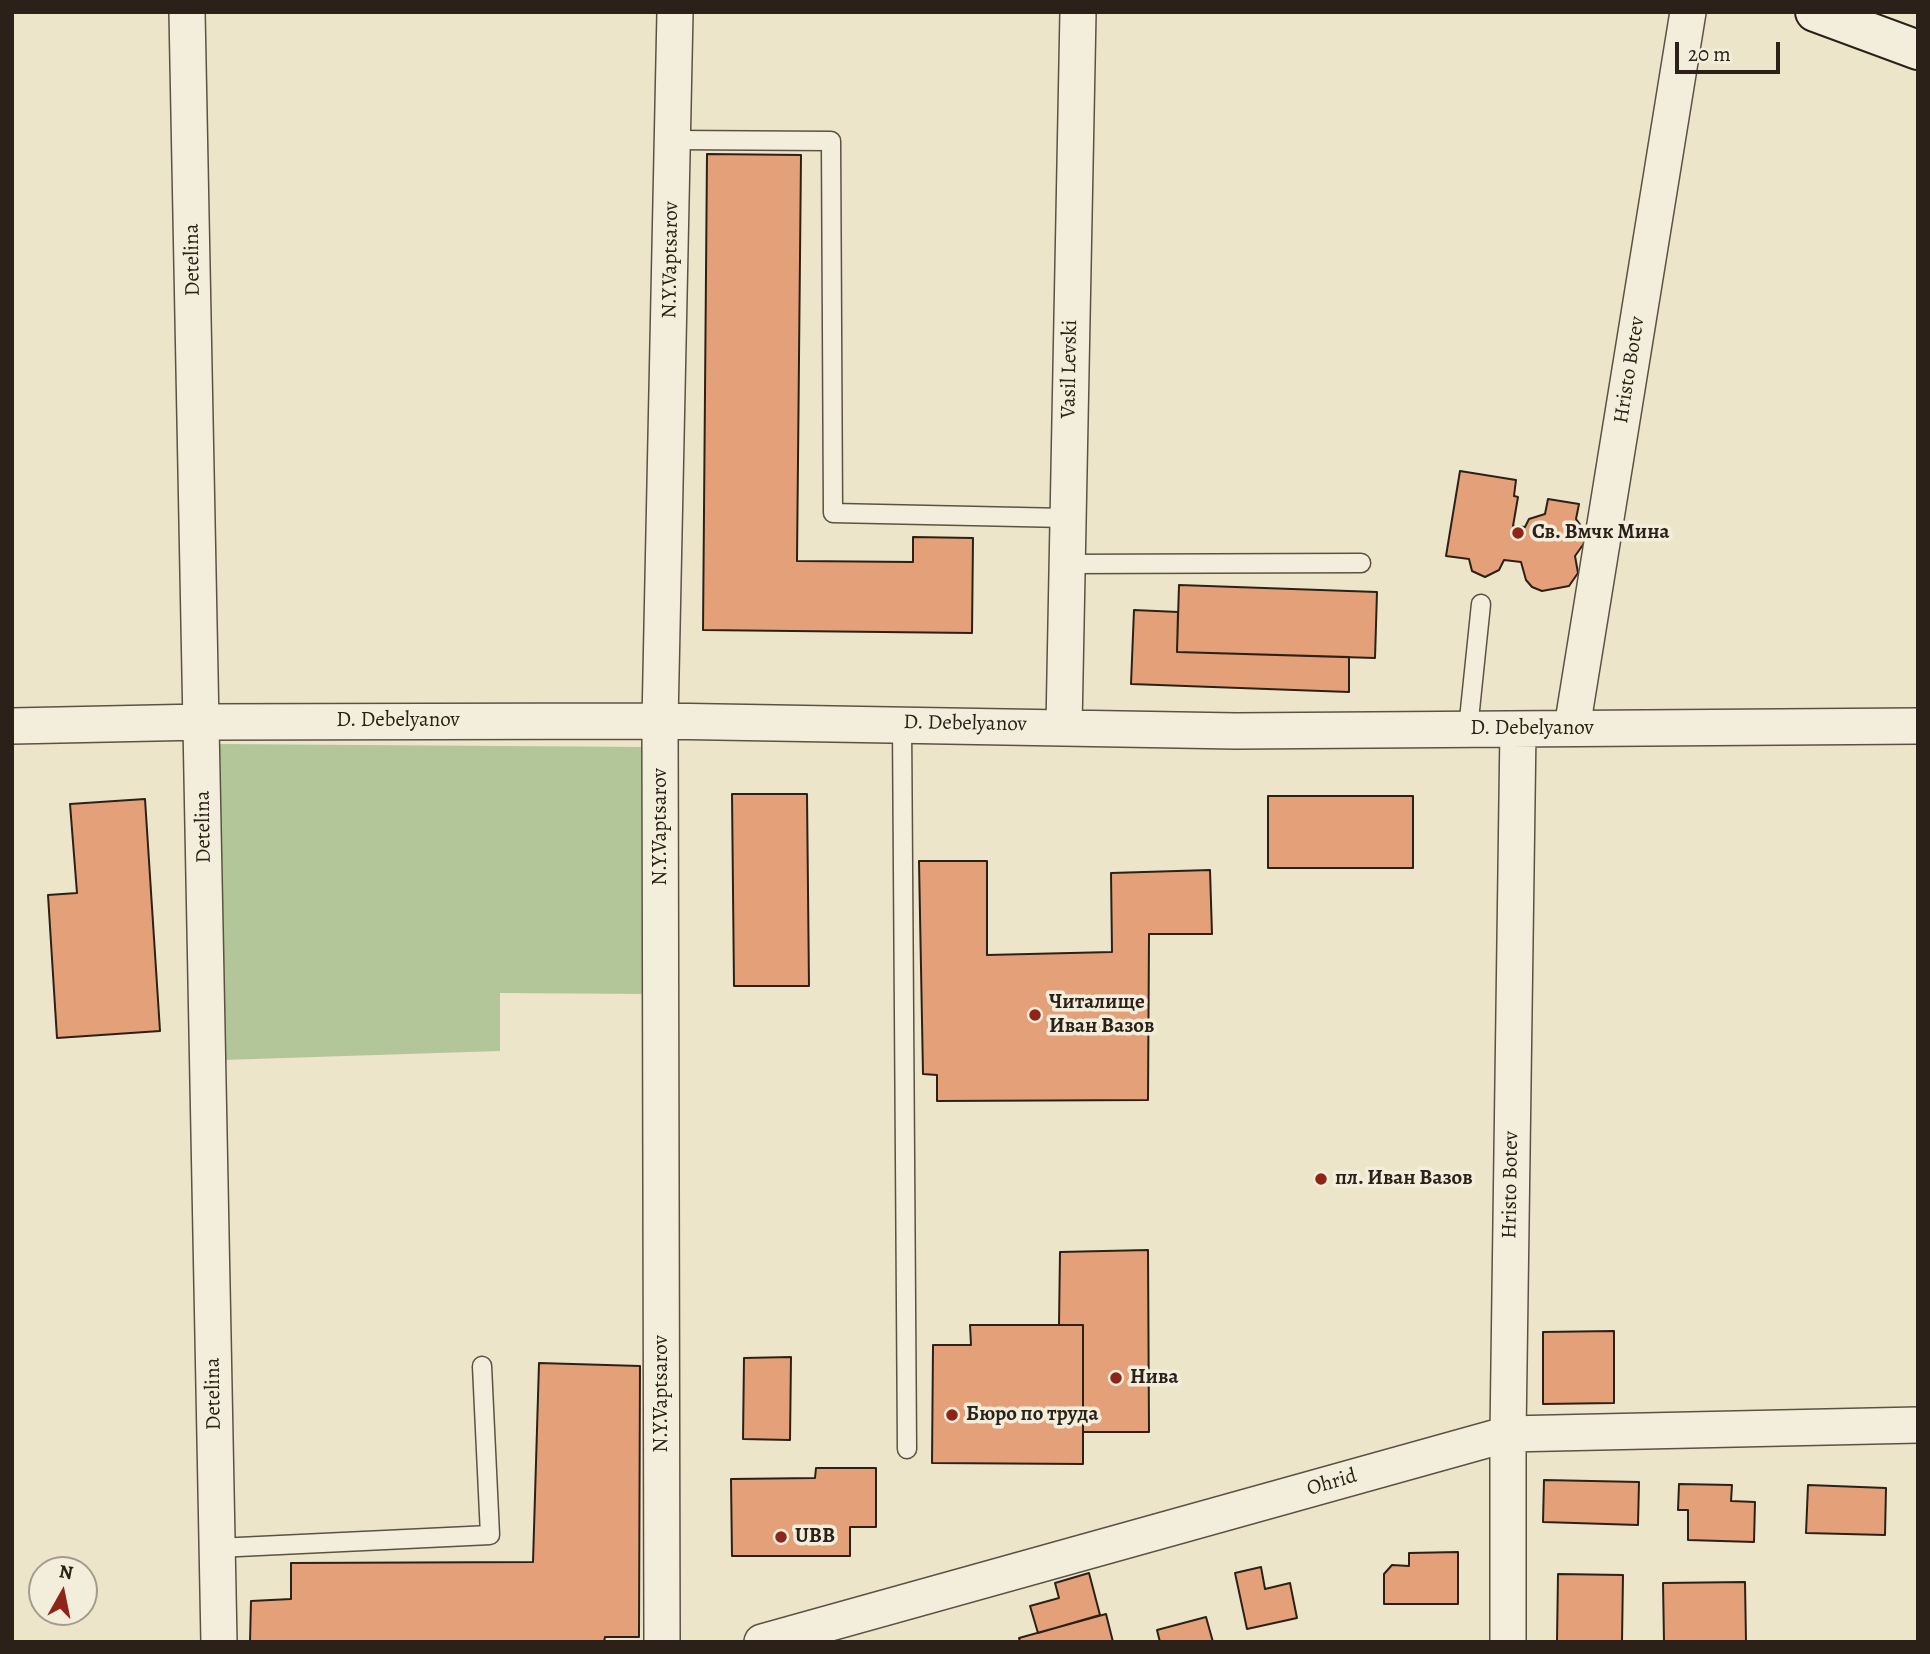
<!DOCTYPE html>
<html>
<head>
<meta charset="utf-8">
<style>
  body { margin:0 }
  #map { position:relative; width:1930px; height:1654px; overflow:hidden; background:#ede5c9; font-family:Alegreya,serif }
  canvas { display:block }
  .frame { position:absolute; inset:0; border:14px solid #2b2118; pointer-events:none }
  .north { position:absolute; left:28px; top:1556px; width:70px; height:70px; box-sizing:border-box; background:#f3eedc; border:2px solid #a39c8e; border-radius:50%; rotate:9deg; font-size:19px; font-weight:700; line-height:28px; text-align:center; color:#2b2118 }
  .north::after { content:''; display:block; margin:auto; width:24px; height:32px; background:#8f2418; clip-path:polygon(50% 0,100% 100%,50% 72%,0 100%) }
  .scale { position:absolute; left:1675px; top:42px; width:105px; height:32px; box-sizing:border-box; border:4px solid #2b2118; border-top:0; padding-left:9px; font-size:21px; line-height:24px; white-space:nowrap; color:#2b2118; -webkit-text-stroke:5px #f3eedc; paint-order:stroke }
</style>
</head>
<body>
<div id="map">
<canvas width="1930" height="1654"></canvas>
<div class="frame"></div>
<div class="north">N</div>
<div class="scale">20 m</div>
</div>
<script>
const context = document.querySelector('canvas').getContext('2d');
context.lineJoin = 'round';
function fillPath(path, color) { context.fillStyle = color; context.fill(path, 'evenodd'); }
function stroke(path, color, width, dash) { context.strokeStyle = color; context.lineWidth = width; context.lineCap = dash ? 'butt' : 'round'; context.setLineDash(dash || []); context.stroke(path); }
function label(font, color, halo, rows, align = 'center') {
  context.font = font + ' Alegreya,serif'; context.lineWidth = 7; context.setLineDash([]); context.textBaseline = 'middle'; context.strokeStyle = halo; context.fillStyle = color; for (const [text, x, y, turn = 0] of rows) {
    context.save(); context.translate(x, y); context.rotate((+turn || 0) * Math.PI / 180); context.textAlign = isNaN(turn) ? turn : align; if (halo) context.strokeText(text, 0, 0); context.fillText(text, 0, 0); context.restore();
  }
}
fillPath(new Path2D(`
  M219 744 647 747 646 994 500 993V1051L223 1060Z`), '#b3c69a');
const building = new Path2D(`
  M707 154 801 155 797 561 913 562V537L973 538 972 633 703 630Z
  M1460 471 1516 480 1514 496 1518 497 1513 526 1525 527 1529 519 1545 514 1548 499 1579 504 1576 519 1584 530 1585 542 1575 556 1578 573 1569 586 1542 591 1532 587 1526 580 1521 562 1504 560 1499 570 1485 577 1472 571 1469 559 1446 556Z
  M1179 585 1377 592 1375 658 1177 652Z
  M1134 610 1178 612 1177 652 1349 657V692L1131 684Z
  M732 794H807L809 986H734Z
  M1268 796H1413V868H1268Z
  M145 799 160 1031 57 1038 48 895 77 893 70 804Z
  M919 861H987V955L1112 952 1111 873 1210 870 1212 934H1149L1148 1100 937 1101V1075L923 1074Z
  M1148 1250 1149 1432H1083V1325H1059L1060 1252Z
  M970 1325H1083V1464L932 1463 933 1345H971Z
  M1614 1331V1403L1543 1404V1332Z
  M791 1357 790 1440 743 1439 744 1358Z
  M539 1363 640 1366 639 1637H605L604 1642H250L251 1601 291 1599V1563L533 1562Z
  M816 1468H876V1527H850V1556H732L731 1479 815 1478Z
  M1544 1480 1639 1482 1638 1525 1543 1522Z
  M1679 1484 1732 1485 1731 1501 1755 1502 1754 1542 1688 1540V1510H1678Z
  M1808 1485 1886 1488 1885 1535 1806 1533Z
  M1458 1552V1604H1384V1574L1392 1565 1409 1566V1553Z
  M1261 1567 1265 1589 1290 1583 1297 1618 1247 1629 1235 1573Z
  M1089 1573 1100 1615 1038 1633 1030 1606 1059 1598 1055 1583Z
  M1558 1574 1623 1575 1622 1642H1557Z
  M1745 1582 1746 1642H1664L1663 1583Z
  M1106 1614 1113 1642H1020L1019 1638Z
  M1206 1617 1213 1642H1160L1157 1630Z`);
fillPath(building, '#e4a179');
stroke(building, '#2b2118', 2);
const lane = new Path2D(`
  M674 140 831 141 833 513 1066 518
  M1065 564 1361 563
  M902 723 907 1449
  M1468 729 1481 604
  M217 1548 490 1535 482 1366`);
const street = new Path2D(`
  M187 12 219 1642
  M12 726 202 722 660 721 1236 731 1918 726
  M1064 726 1078 12
  M1572 728 1688 12
  M662 1642 660 721 675 12
  M762 1642 1508 1434 1918 1425
  M1508 1642V1434L1518 729`);
const secondary = new Path2D(`
  M1815 12 1918 50`);
stroke(lane, '#5c5244', 21);
stroke(street, '#5c5244', 38);
stroke(secondary, '#2b2118', 42);
stroke(lane, '#f3eedc', 18);
stroke(street, '#f3eedc', 35);
stroke(secondary, '#f3eedc', 38);
for (const [x, y, r, color] of [
  [1518,533,7,"#8f2418"],
  [1035,1015,7,"#8f2418"],
  [1321,1179,7,"#8f2418"],
  [1116,1378,7,"#8f2418"],
  [952,1415,7,"#8f2418"],
  [781,1537,7,"#8f2418"]
]) { const dot = new Path2D(); dot.arc(x, y, r, 0, 2 * Math.PI); context.fillStyle = color; context.fill(dot); stroke(dot, '#f3eedc', 2.5); }
label('21px', '#2b2118', '#f3eedc', [
  ["Detelina",193,260,-91],
  ["N.Y.Vaptsarov",671,260,-89],
  ["Vasil Levski",1070,369,-89],
  ["Hristo Botev",1630,370,-81],
  ["D. Debelyanov",398,721],
  ["D. Debelyanov",965,724,1],
  ["D. Debelyanov",1532,729],
  ["Detelina",204,827,-91],
  ["N.Y.Vaptsarov",661,827,-90],
  ["Hristo Botev",1511,1185,-89],
  ["Detelina",214,1394,-91],
  ["N.Y.Vaptsarov",662,1394,-90],
  ["Ohrid",1332,1483,-16]
]);
label('bold 21px', '#2b2118', '#f3eedc', [
  ["Св. Вмчк Мина",1532,533],
  ["Читалище",1049,1003],
  ["Иван Вазов",1049,1027],
  ["пл. Иван Вазов",1335,1179],
  ["Нива",1130,1378],
  ["Бюро по труда",966,1415],
  ["UBB",795,1537]
], 'left');
</script>
</body>
</html>
